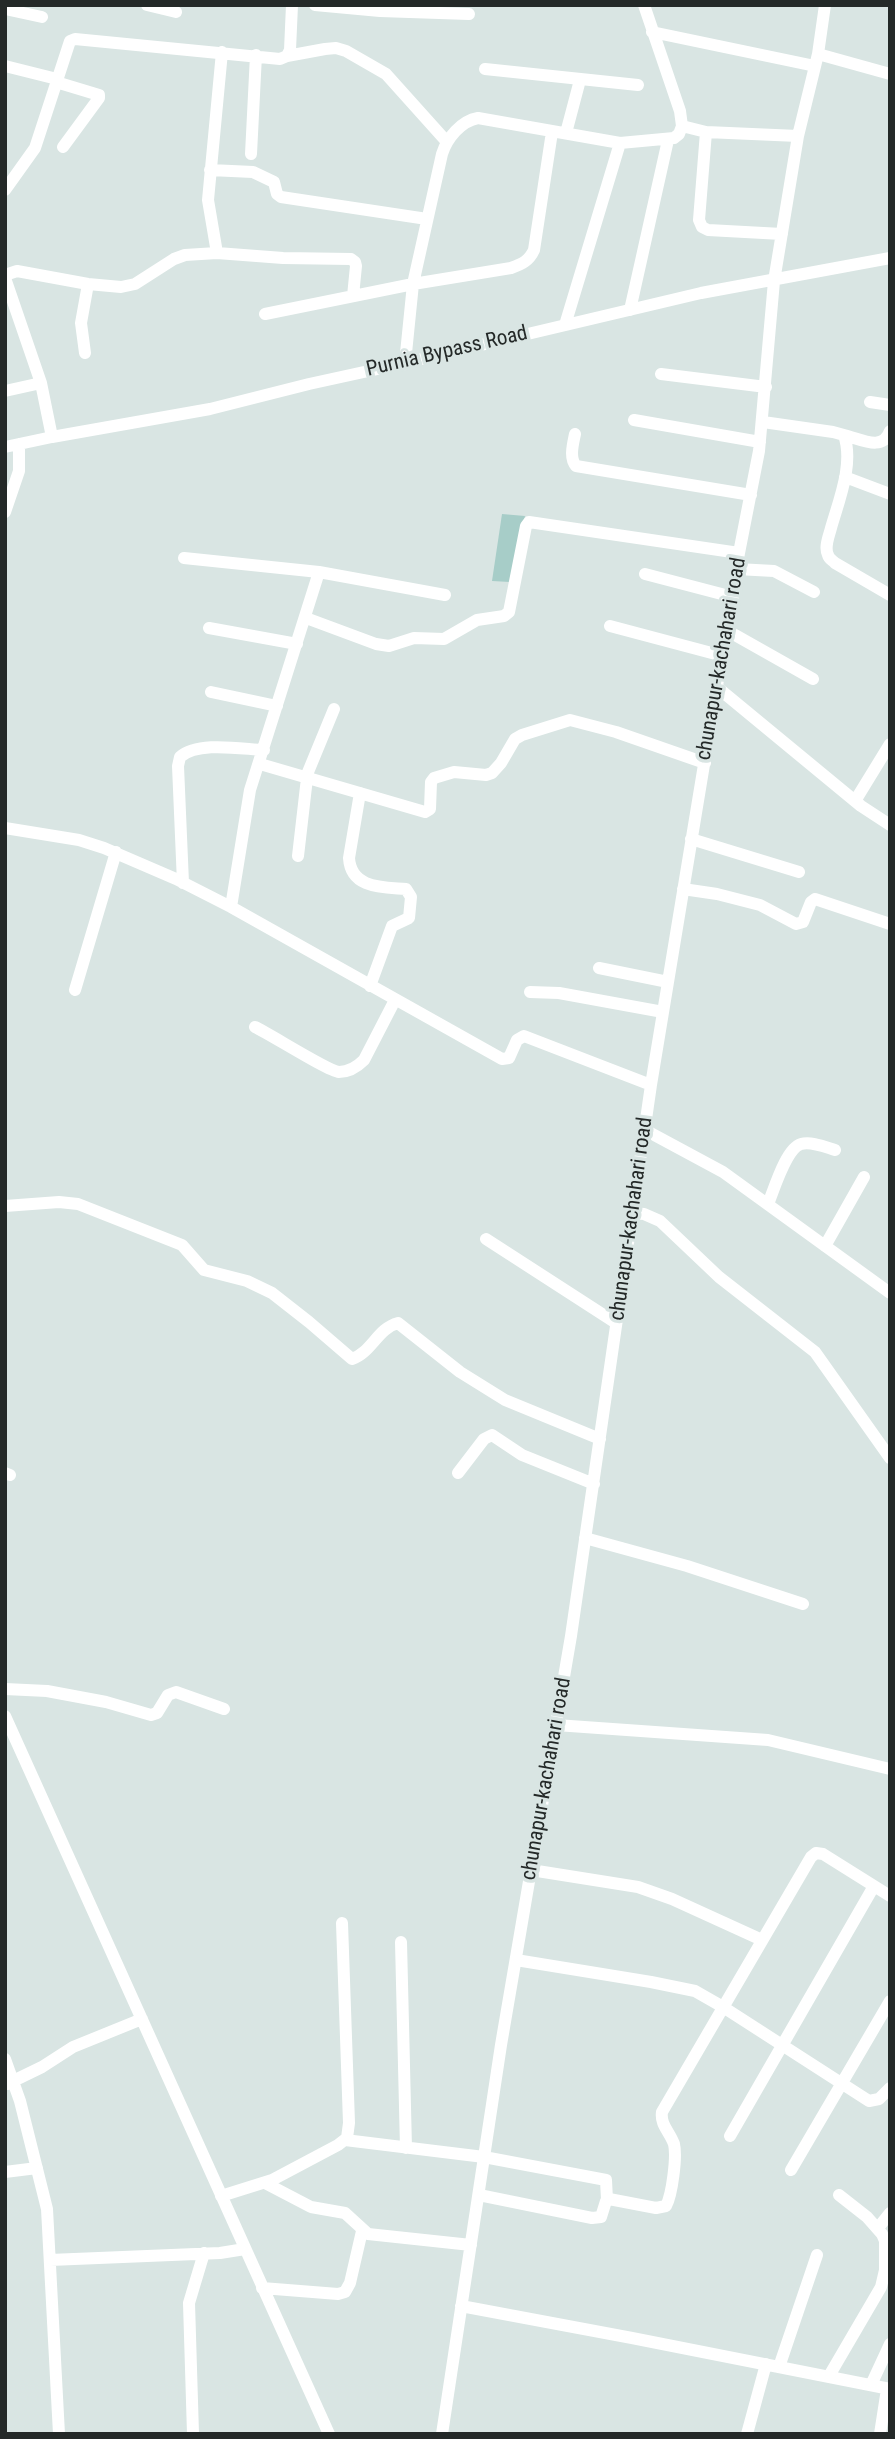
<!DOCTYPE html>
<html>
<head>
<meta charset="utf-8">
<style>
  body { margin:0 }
  #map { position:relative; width:895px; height:2439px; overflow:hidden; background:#d9e5e3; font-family:"Roboto Condensed",sans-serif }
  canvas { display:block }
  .frame { position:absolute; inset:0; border:7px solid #242928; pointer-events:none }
</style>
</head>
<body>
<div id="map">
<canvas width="895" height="2439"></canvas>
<div class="frame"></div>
</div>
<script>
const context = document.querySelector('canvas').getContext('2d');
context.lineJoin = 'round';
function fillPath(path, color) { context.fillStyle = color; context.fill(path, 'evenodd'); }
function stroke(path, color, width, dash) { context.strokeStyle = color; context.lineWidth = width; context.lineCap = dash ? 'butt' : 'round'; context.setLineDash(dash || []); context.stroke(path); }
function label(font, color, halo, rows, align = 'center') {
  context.font = font + ' "Roboto Condensed",sans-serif'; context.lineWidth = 7; context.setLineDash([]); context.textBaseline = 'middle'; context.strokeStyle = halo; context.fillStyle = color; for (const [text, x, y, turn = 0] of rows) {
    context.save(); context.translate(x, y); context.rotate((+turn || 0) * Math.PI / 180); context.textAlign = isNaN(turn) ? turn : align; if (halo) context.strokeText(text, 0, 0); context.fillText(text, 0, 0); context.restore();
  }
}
fillPath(new Path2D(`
  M502 514 525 516 510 582 492 581Z`), '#a7cdc8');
stroke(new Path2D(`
  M147 5 176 12
  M315 5 380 11 469 14
  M5 9 42 17
  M652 32 815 66
  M818 54 890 74
  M287 56 325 49 336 48 346 51 386 74 447 142
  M5 66 57 79
  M485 69 638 85
  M56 82 99 95V98L63 147
  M682 126 706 132 798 136
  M706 132 699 220 702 227 708 230 782 234
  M566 133 580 80
  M251 154 256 55
  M210 170 253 172 274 182 277 194 281 197 427 219
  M5 190 35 148 70 41 75 39 280 59 287 56 290 50 292 5
  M217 253 208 200 222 52
  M5 275 17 271 88 284 121 287 135 284 174 259 185 255 217 253 283 258 351 259 355 262 356 266 353 296
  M5 278 41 383 52 437
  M630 310 668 140
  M265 314 413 284 511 268C522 264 529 261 534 250L552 132
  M565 325 620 143
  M85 353 81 323 88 284
  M405 363 413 284 442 154C447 138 461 121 478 118L620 143 674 138 679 134 682 126 680 111 644 5
  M661 374 766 387
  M5 391 41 383
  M870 402 890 405
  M634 420 760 442
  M763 422 833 432 844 435C854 464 839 500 831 528 829 536 824 547 828 555 829 559 832 560 835 563L890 595
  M575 434C573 444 569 458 576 466L751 495
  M844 435C861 439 883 452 890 431
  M5 447 52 437 210 409 309 384 405 363 701 293 890 258
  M845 477 890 494
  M5 512 19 471V444
  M184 558 319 572 445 595
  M737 569 774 571 814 592
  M645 574 733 597
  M306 618 376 644 389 646 414 638 444 639 477 620 504 616 509 612 526 526 529 522 739 553
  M610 626 723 656
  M209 628 297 644
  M728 631 813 679
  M718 688 861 806 890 825
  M211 692 277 706
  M260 764 425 812 430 809 431 782 434 778 454 772 486 775 492 773 501 763 515 739 522 735 570 720 616 732 705 763
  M306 777 334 709
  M360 793 349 858C351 889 383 887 406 889L411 897 409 918 392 926 370 986
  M855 801 890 744
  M5 828 79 840 104 848 176 879 231 907 502 1059 509 1058 517 1040 524 1036 651 1085
  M691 839 799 872
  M298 856 307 778
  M183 883 178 766 180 757C198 741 241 749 264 750
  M683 889 717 894 760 905 796 924 803 922 811 902 815 899 890 924
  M231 907 250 790 319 572
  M599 968 668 982
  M75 990 116 852
  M530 992 559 993 663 1012
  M255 1027C270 1034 328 1071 339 1072 349 1072 357 1067 364 1060L395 1000
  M645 1130 723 1172 890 1293
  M768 1204C774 1190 786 1148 801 1144 811 1141 825 1147 835 1150
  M5 1206 59 1202 78 1204 182 1245 204 1270 247 1281 272 1293 309 1322 352 1359C371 1353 378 1328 398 1323L460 1372 505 1400 600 1439
  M633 1213 644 1214 660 1221 719 1277 815 1352 890 1458
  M486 1239 616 1323
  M825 1246 864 1177
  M5 1473 10 1475
  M458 1473 484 1439 492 1435 522 1455 594 1484
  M585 1538 687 1566 803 1604
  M5 1689 47 1691 106 1702 151 1715 157 1713 168 1695 176 1692 224 1709
  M5 1716 329 2434
  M556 1725 768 1740 890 1769
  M531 1870 638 1887 672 1899 762 1940
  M401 1942 406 2148
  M516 1960 651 1982 695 1991 723 2007 869 2101 879 2099 890 2088
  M5 2059 20 2101 47 2209 59 2434
  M7 2084 42 2067 73 2047 142 2019
  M730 2136 874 1886
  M345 2140 484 2157 606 2180 607 2200
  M791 2170 890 2001
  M5 2172 37 2168
  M265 2183 311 2207 345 2213 368 2234 471 2245
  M479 2195 592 2218 601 2217 606 2201 609 2199 656 2208 666 2206C672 2195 677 2157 674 2144 670 2132 660 2125 662 2112L811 1857 816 1853 823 1854 890 1896
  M221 2196 272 2180 338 2145 347 2138 349 2123 342 1923
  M878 2228 890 2213
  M50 2260 220 2253 245 2249
  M262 2288 338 2294 345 2292 350 2283 362 2231
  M461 2306 632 2338 890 2389
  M779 2367 817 2255
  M829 2376 881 2287 885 2270V2241L882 2234 867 2217 839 2195
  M871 2385 890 2344
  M193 2434 189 2303 204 2253
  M442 2434 501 2045 571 1636 651 1085 739 553 759 451 774 281 798 136 818 54 825 5
  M747 2434 766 2364
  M880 2434 887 2389`), '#fff', 12);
label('21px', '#242928', '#d9e5e3', [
  ["Purnia Bypass Road",447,352,-13],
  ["chunapur-kachahari road",722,659,-80],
  ["chunapur-kachahari road",632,1219,-82],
  ["chunapur-kachahari road",547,1779,-80]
]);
</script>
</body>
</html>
